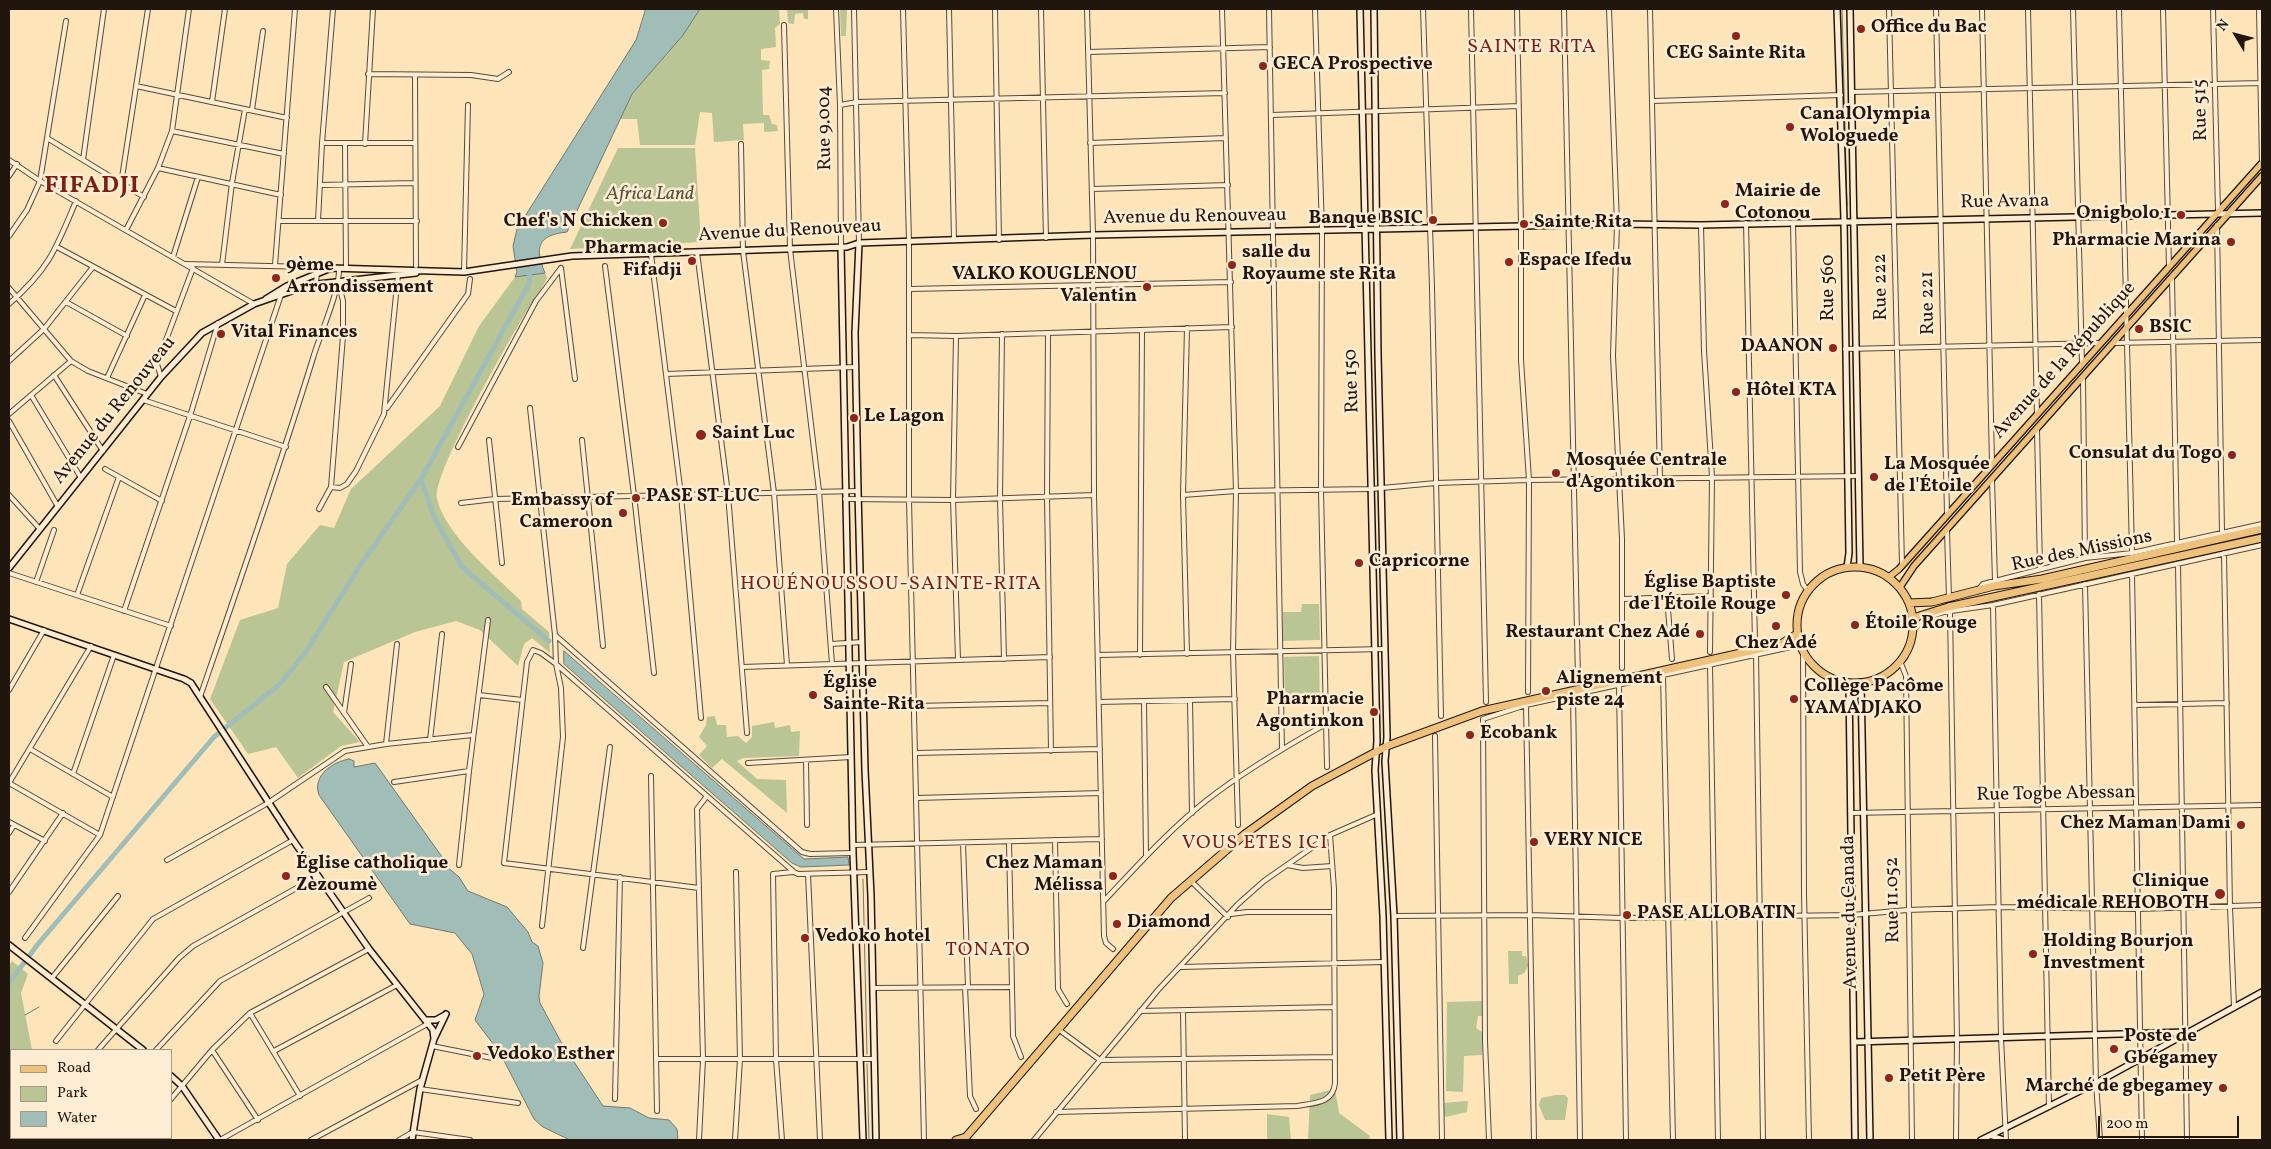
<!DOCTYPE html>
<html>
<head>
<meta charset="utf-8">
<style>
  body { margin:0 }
  #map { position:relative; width:2271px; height:1149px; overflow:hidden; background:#fde4b9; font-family:Vollkorn,serif }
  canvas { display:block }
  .frame { position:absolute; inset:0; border:10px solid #21160e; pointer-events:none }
  .legend { position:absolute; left:10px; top:1049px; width:162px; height:90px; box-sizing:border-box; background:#feedd2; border:1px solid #a69784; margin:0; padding:6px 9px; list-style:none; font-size:15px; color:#21160e }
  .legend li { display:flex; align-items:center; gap:10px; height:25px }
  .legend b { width:25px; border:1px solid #a69784 }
  .north { position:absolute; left:2211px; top:10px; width:50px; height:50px; -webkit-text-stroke:4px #feedd2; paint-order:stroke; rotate:307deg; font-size:14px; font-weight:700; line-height:20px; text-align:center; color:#21160e }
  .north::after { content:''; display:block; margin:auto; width:18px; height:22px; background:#21160e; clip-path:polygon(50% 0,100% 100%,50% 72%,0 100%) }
  .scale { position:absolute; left:2098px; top:1116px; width:141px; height:22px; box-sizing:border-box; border:2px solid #21160e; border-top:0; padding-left:6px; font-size:15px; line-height:18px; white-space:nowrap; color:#21160e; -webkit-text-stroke:4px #feedd2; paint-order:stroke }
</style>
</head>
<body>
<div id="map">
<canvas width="2271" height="1149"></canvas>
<div class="frame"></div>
<ul class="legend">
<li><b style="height:6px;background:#eec27c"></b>Road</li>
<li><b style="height:14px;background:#b9c594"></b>Park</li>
<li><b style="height:14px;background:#a1bdb7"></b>Water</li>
</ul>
<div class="north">N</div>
<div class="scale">200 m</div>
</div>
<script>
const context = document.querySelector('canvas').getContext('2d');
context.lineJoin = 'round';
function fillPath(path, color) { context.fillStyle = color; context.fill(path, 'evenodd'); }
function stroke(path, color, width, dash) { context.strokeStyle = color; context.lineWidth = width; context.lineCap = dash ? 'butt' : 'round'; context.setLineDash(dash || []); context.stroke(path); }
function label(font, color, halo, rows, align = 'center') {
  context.font = font + ' Vollkorn,serif'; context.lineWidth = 5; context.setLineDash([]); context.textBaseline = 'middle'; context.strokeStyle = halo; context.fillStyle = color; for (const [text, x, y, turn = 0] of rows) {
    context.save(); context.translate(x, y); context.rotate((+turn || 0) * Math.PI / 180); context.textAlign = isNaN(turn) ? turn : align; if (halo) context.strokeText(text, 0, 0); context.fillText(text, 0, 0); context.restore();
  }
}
fillPath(new Path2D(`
  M700 9H779L780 24 775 28 776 47 761 49V60L770 61 769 69 762 70 763 115H769L772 124 777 125 778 131 764 132V123L743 124 744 140 714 142 712 113 700 112 695 145H640L637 119H620L632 94 683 35Z
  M787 9H808V19H804L803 13 795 14 794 24 788 23Z
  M840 9H847L846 36H841Z
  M618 148H695L701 242 570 249Z
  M545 273 547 278C541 291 532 302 525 314 509 340 431 476 437 499 446 536 494 574 521 601L522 609 549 632 550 653 532 638 524 644 518 666 480 630 456 621 415 632 344 662 333 712 360 742 341 746 298 778 276 747 248 754 210 699 240 620 278 608 287 564 320 525 334 528 351 489 440 406 479 326 515 277Z
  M1302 604H1319L1320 640 1283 641V612H1301Z
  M1319 656 1320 705 1285 706 1284 657Z
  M715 716 717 725H726L727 737 738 736 746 743 752 737V726L774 722 775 728 790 725 791 732 800 731 799 756 743 758 737 761 757 779 786 780 787 813 722 759 712 768 699 755 707 746 699 737 706 725 707 717Z
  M1508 951H1522V956H1526L1528 966 1524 973 1518 976V984H1509Z
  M12 961 28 974 21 993 32 1050H11V1098L9 1086V966Z
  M1483 1001 1482 1016H1478L1476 1028 1482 1032V1055L1464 1056 1463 1092 1446 1091 1447 1002Z
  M1335 1089 1339 1113 1370 1136 1369 1140H1308L1310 1095Z
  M1556 1095H1565L1568 1098 1565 1120H1545L1539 1105 1541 1098Z
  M1468 1101 1467 1112 1445 1117 1441 1106 1443 1103Z
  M1267 1114 1289 1117 1291 1140H1267Z`), '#b9c594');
const water = new Path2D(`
  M646 9H700L683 35 632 94 567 232C538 235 534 247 545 273L515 277 517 272 513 246 517 229 636 40Z
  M564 651 804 859 848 857 849 865 801 867 792 863 564 664Z
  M349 759 354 761V767L375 763 445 861V865L459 877 468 891 507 907 528 932 532 942 538 946 543 963 539 996 540 1003 561 1042 601 1103 603 1106 630 1108 649 1118 669 1120 677 1129 678 1140H570L543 1127 534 1119 500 1053 475 1020 484 994 472 954 455 933 410 924 319 795C312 776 332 762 349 759Z`);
fillPath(water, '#a1bdb7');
stroke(water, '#6e7a73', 1);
stroke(new Path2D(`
  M1842 9 1847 205
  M863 879 867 1054
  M25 1015 39 1007
  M867 1064 869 1140
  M9 1137 11 1136
  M54 1140 59 1138`), '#6e7a73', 1);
stroke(new Path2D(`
  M421 479 434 517 462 567 549 641
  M9 983 38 944 214 737 279 685 305 653 359 567 421 479 529 284 530 269`), '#a1bdb7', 5);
const street = new Path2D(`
  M836 9 840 105 841 247
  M854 9 859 243
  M903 9 909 242V500L924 1140
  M949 9 954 240
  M995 9 999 240
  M1041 9 1046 238
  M1087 9 1093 235 1094 495 1104 936 1106 943 1113 949
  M1222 9 1236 491 1233 653 1238 825
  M1269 9 1282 749
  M1315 9 1322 230 1321 491 1327 767
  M1423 9 1432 288 1441 716
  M1471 9 1486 702
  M1517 9 1521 226V360L1529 480 1528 692
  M1564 9 1578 680
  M1609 9 1617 224 1613 356 1622 539V668
  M1650 9 1660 479
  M1889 9 1902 565
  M1936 9 1947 514
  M1982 9 1992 464
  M2028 9 2037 415
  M2073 9 2082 365
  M2119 9 2132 553
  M2163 9 2169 267
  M2213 9 2218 211
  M2259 9 2262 163
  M784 25 790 249 819 491 832 664
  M1088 52 1270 47
  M368 74 471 75 498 79 509 72
  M415 76 416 266
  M136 86 287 118
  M1852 92 2262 83
  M1653 101 1841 95
  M212 102 225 9
  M840 105 857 102 1225 93
  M252 110 263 31
  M1272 115 1519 106
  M172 131 284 154
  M47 138 144 197
  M322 143H415
  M1090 143 1226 138
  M345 144 346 268
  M365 144 373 9
  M741 144 743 251 774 493 787 665
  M9 160 40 181 254 304
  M83 160 104 9
  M158 168 281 195
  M9 176 17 164
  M121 184 148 9
  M320 185 414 183
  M1092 189 1228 185
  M279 221H417
  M318 221 322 143 333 9
  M1746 223 1755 642
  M1793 223 1800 572 1803 584 1808 591
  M1701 225 1704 351 1712 477 1710 652
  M2217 225 2222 532
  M126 230 158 168 172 131 189 9
  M9 236 27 210 40 181 66 21
  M57 247 176 311
  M697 252 728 494 747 733
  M651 254 681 495 701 718
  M173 257 198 177
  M186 264 310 267 317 272 316 283
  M222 265 232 183 245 109
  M275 265 295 9
  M605 266 634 495 654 673
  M561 268 575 379
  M464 272 468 105
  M2172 278 2177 542
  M9 288 71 361 88 371 147 394
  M909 289 1231 282
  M66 302 127 336
  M9 304C49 269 56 249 76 201
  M1048 333 1047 497 1051 751
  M1002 334 1000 499 1004 659
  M910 335 956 336 1232 327
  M956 336 953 500 958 660
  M2114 343 2262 340
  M1845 349 2100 343
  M9 361 44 329 93 267
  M666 374 856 367
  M54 375 103 451
  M161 377 157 364 193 268
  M107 378 145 295
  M2083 378 2085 558
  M31 395 81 478
  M143 400 286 447
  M387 408 468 294 470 279
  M530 408 555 635 556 664 561 688 563 737 542 926
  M9 414 71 361
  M9 421 57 505
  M2037 429 2040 569
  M489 440 502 563
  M582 440 603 646
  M458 447 536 301 561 268
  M105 469 162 501
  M1992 479 1995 581
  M331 487 340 488 347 484 356 471 384 414 398 275
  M9 495 39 528
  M1183 495 1236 491 1371 489 1436 483 1529 480 1857 476
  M845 499 953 500 1094 495
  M461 503 495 499 858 491
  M319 509 331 487 343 336V301L341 293 336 290
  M1947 531 1949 598
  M2224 553 2230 907 2234 1007
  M2178 564 2187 1140
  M9 573 171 626
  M2132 574 2142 1140
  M36 582 54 530
  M2085 584 2096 1083 2100 1140
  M1978 590 1983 584 2085 558 2132 553 2262 524
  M2039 594 2049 1107
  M77 595 119 477
  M1667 597 1672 659
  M1623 599 1711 596
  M1993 605 2001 1038 2006 1140
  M124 611 190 416 218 323
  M1950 611 1957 1039 1956 1140
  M1912 631 1926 618 1944 612 1993 605 2262 545
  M555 635 802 852 810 854 853 853
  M831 644 862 642
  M1803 652 1804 893 1809 1140
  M1756 653 1763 1140
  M1187 654 1183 495 1187 328
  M1098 655 1385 649
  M1140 655 1142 330
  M1900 661 1906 676 1912 1140
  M1710 664 1718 1140
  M742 667 1050 657
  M1663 675 1673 1140
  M1619 684 1626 1140
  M326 687 368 747
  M9 690 44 630
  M479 695 522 700
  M1573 695 1580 1140
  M200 697C239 584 278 472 313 358 320 334 340 291 339 268
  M1190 701 1192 813
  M1099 702 1235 699
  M1144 702 1146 855
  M1526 705 1534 1140
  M2135 705 2227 703
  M914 706 1050 703
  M344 713 351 664
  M1435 736 1442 1140
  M430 740 442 634
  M386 744 397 644
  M30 749 113 797
  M915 753 1100 749
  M806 760 807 825
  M748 763 851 757
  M73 774 114 655
  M651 776 657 1111
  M394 782 469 771
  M9 783 91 646
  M9 783 100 835
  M916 798 1101 793
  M1851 813 2262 805
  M9 822 45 841
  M9 833 14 825
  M1055 840 1058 989 1067 1004
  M1009 842 1013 1036 1021 1057
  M963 843 968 987
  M854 845 1102 839
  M167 860 268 803 345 751 386 744 473 735
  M459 865 469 771 488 620
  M1287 865 1303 868 1332 866
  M808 874 820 1140
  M1194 884 1228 917
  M699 888 504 863 527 662 533 650 541 653 556 664 794 872 798 874 869 872
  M9 892 63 813
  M1104 901C1137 866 1169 830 1207 800 1244 771 1285 747 1326 724
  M1231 914 1247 912H1333
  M1394 916 1530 915 1622 918 1852 915 1907 910 1999 907 2138 909 2262 905
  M25 938 100 835 281 295
  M583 948 610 747
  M1181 967 1384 962
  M52 978 118 896
  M965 987 970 1096 976 1109
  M873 988 1010 987
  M1140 1011 1334 1007
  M1183 1011 1185 1140
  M250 1013 300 1096
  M1062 1032 1100 1060 1334 1057
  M56 1041 153 919 293 840
  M432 1046 492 1058
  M98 1050 179 958 193 946 318 876
  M156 1050 220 981 369 898
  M212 1050 258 1120
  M274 1051 397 985
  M657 1059H874
  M420 1089 518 1103
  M171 1099 212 1050 250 1013 369 949
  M615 1099 620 877
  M1056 1112 1297 1106C1314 1103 1333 1104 1335 1083L1334 889 1330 835
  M65 1138V1140
  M76 1140 78 1138
  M136 1140 138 1138
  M220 1140 429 1023
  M311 1140 422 1080
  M399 1140 413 1132 470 1140
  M699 1140 703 1059 697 809 707 796
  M735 1140 740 1059 736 872
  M782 1140 776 1059 773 874 793 872
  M1034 1140 1158 990 1238 904 1264 881 1330 835 1378 814
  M1489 1140 1485 1041 1483 719 1526 705 1800 645`);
const secondary = new Path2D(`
  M1360 9 1377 741 1375 770 1383 916 1389 1140
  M1374 9 1378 355 1387 737 1385 761 1394 916 1400 1140
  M1837 9 1844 220 1849 553 1847 567
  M1850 9 1860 567
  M859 243 855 333 858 491 865 770 871 896 876 1140
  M841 247 853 853 863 1140
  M266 299 287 286 331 268 464 272 572 256 847 247 859 243 1093 235 1617 224 1701 225 2262 213
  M9 568 161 377 202 333 254 304 309 285 416 273
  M9 619 184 679 191 683 293 840 369 949 433 1030 434 1039 420 1089 412 1140
  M1861 682 1870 1140
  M1849 683 1855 1140
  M9 945 143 1050
  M426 1020H436L445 1015
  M434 1039 446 1014
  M1855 1042 2186 1032
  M171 1076 182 1086 219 1140
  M1992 1136 2004 1140
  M1981 1140 2096 1083 2262 992`);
const primary = new Path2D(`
  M1889 577 1899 569 2262 163
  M1900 587 1914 566 2262 176`);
const highway = new Path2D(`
  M1797 625a58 58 0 1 1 116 0a58 58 0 1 1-116 0Z
  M1909 603 1932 602 1994 586 2042 579 2262 529
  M1913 618 1948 607 2262 538
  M956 1140 966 1137 1171 898 1245 834 1312 786 1387 746 1482 711 1781 644 1797 634`);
stroke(street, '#584a39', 6);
stroke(secondary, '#21160e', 8);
stroke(primary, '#21160e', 8);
stroke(highway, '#21160e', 9);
stroke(street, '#feedd2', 4);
stroke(secondary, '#feedd2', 5);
stroke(primary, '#eec27c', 5.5);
stroke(highway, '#eec27c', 7);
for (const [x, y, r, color] of [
  [1861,29,5,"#8f2418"],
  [1736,36,5,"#8f2418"],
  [1263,66,5,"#8f2418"],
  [1790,127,5,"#8f2418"],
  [1725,204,5,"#8f2418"],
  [2181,215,5,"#8f2418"],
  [1433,220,5,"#8f2418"],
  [663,223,5,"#8f2418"],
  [1524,224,5,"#8f2418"],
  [2231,242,5,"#8f2418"],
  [692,261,5,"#8f2418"],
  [1509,262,5,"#8f2418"],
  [1232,265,5,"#8f2418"],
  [276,278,5,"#8f2418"],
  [1147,287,5,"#8f2418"],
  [2139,329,5,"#8f2418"],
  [221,334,5,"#8f2418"],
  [1833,348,5,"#8f2418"],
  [1736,392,5,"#8f2418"],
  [854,418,5,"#8f2418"],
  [701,435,6,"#8f2418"],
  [2232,455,5,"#8f2418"],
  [1556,473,5,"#8f2418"],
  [1874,477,5,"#8f2418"],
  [636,498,5,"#8f2418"],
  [623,513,5,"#8f2418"],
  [1359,563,5,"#8f2418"],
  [1786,595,5,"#8f2418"],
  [1855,625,5,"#8f2418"],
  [1776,626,5,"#8f2418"],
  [1700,634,5,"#8f2418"],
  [1546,691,5,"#8f2418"],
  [813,695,5,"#8f2418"],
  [1794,699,5,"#8f2418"],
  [1374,712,5,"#8f2418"],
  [1470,735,5,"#8f2418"],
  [2241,825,5,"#8f2418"],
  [1534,842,5,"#8f2418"],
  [286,876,5,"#8f2418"],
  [1113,876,5,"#8f2418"],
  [2220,894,6,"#8f2418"],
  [1627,915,5,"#8f2418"],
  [1117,924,5,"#8f2418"],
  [805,938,5,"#8f2418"],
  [2033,954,5,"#8f2418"],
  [2114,1049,5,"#8f2418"],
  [477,1056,5,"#8f2418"],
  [1889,1078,5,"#8f2418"],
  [2223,1088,5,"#8f2418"]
]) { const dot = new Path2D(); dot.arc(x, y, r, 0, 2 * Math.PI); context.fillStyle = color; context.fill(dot); stroke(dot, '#feedd2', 2); }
label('bold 19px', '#21160e', '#feedd2', [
  ["Office du Bac",1871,29],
  ["CEG Sainte Rita",1736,55,"center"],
  ["GECA Prospective",1273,66],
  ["CanalOlympia",1800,116],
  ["Wologuede",1800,138],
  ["Mairie de",1735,193],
  ["Cotonou",1735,215],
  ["Onigbolo 1",2171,215,"right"],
  ["Banque BSIC",1423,220,"right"],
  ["Chef's N Chicken",653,223,"right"],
  ["Sainte Rita",1534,224],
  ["Pharmacie Marina",2221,242,"right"],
  ["Pharmacie",682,250,"right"],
  ["Fifadji",682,272,"right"],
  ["salle du",1242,254],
  ["Royaume ste Rita",1242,276],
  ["Espace Ifedu",1519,262],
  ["9ème",286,267],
  ["Arrondissement",286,289],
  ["VALKO KOUGLENOU",1137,276,"right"],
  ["Valentin",1137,298,"right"],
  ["BSIC",2149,329],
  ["Vital Finances",231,334],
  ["DAANON",1823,348,"right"],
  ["Hôtel KTA",1746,392],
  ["Le Lagon",864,418],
  ["Saint Luc",712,435],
  ["Consulat du Togo",2222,455,"right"],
  ["Mosquée Centrale",1566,462],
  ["d'Agontikon",1566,484],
  ["La Mosquée",1884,466],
  ["de l'Étoile",1884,488],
  ["PASE ST LUC",646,498],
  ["Embassy of",613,502,"right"],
  ["Cameroon",613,524,"right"],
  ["Capricorne",1369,563],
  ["Église Baptiste",1776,584,"right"],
  ["de l'Étoile Rouge",1776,606,"right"],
  ["Étoile Rouge",1865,625],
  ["Restaurant Chez Adé",1690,634,"right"],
  ["Chez Adé",1776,645,"center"],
  ["Alignement",1556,680],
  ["piste 24",1556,702],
  ["Église",823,684],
  ["Sainte-Rita",823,706],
  ["Collège Pacôme",1804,688],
  ["YAMADJAKO",1804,710],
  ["Pharmacie",1364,701,"right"],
  ["Agontinkon",1364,723,"right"],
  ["Ecobank",1480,735],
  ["Chez Maman Dami",2231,825,"right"],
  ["VERY NICE",1544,842],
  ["Église catholique",296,865],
  ["Zèzoumè",296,887],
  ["Chez Maman",1103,865,"right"],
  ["Mélissa",1103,887,"right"],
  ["Clinique",2209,883,"right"],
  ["médicale REHOBOTH",2209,905,"right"],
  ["PASE ALLOBATIN",1637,915],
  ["Diamond",1127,924],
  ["Vedoko hotel",815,938],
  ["Holding Bourjon",2043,943],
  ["Investment",2043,965],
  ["Poste de",2124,1038],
  ["Gbégamey",2124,1060],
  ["Vedoko Esther",487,1056],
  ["Petit Père",1899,1078],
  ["Marché de gbegamey",2213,1088,"right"]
], 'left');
label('19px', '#21160e', '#feedd2', [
  ["Rue 515",2202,110,-91],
  ["Rue 9.004",826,128,-91],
  ["Rue Avana",2005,203,-1],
  ["Avenue du Renouveau",1195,218,-1],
  ["Avenue du Renouveau",790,232,-3],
  ["Rue 222",1882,287,-91],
  ["Rue 560",1830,288,-90],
  ["Rue 221",1929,303,-91],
  ["Avenue de la République",2065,361,-48],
  ["Rue 150",1353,381,-92],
  ["Avenue du Renouveau",115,411,-51],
  ["Rue des Missions",2082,552,-12],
  ["Rue Togbe Abessan",2056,795,-1],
  ["Rue 11.052",1894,900,-91],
  ["Avenue du Canada",1851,912,-91]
]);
label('italic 19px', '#56533d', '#feedd2', [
  ["Africa Land",650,196]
]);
context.letterSpacing = '1px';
label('20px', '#7a1f14', '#feedd2', [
  ["SAINTE RITA",1532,48],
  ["HOUÉNOUSSOU-SAINTE-RITA",891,585],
  ["VOUS ETES ICI",1255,844],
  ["TONATO",988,951]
]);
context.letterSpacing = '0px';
context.letterSpacing = '1px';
label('bold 24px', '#7a1f14', '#feedd2', [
  ["FIFADJI",92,188]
]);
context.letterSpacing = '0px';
</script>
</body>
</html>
